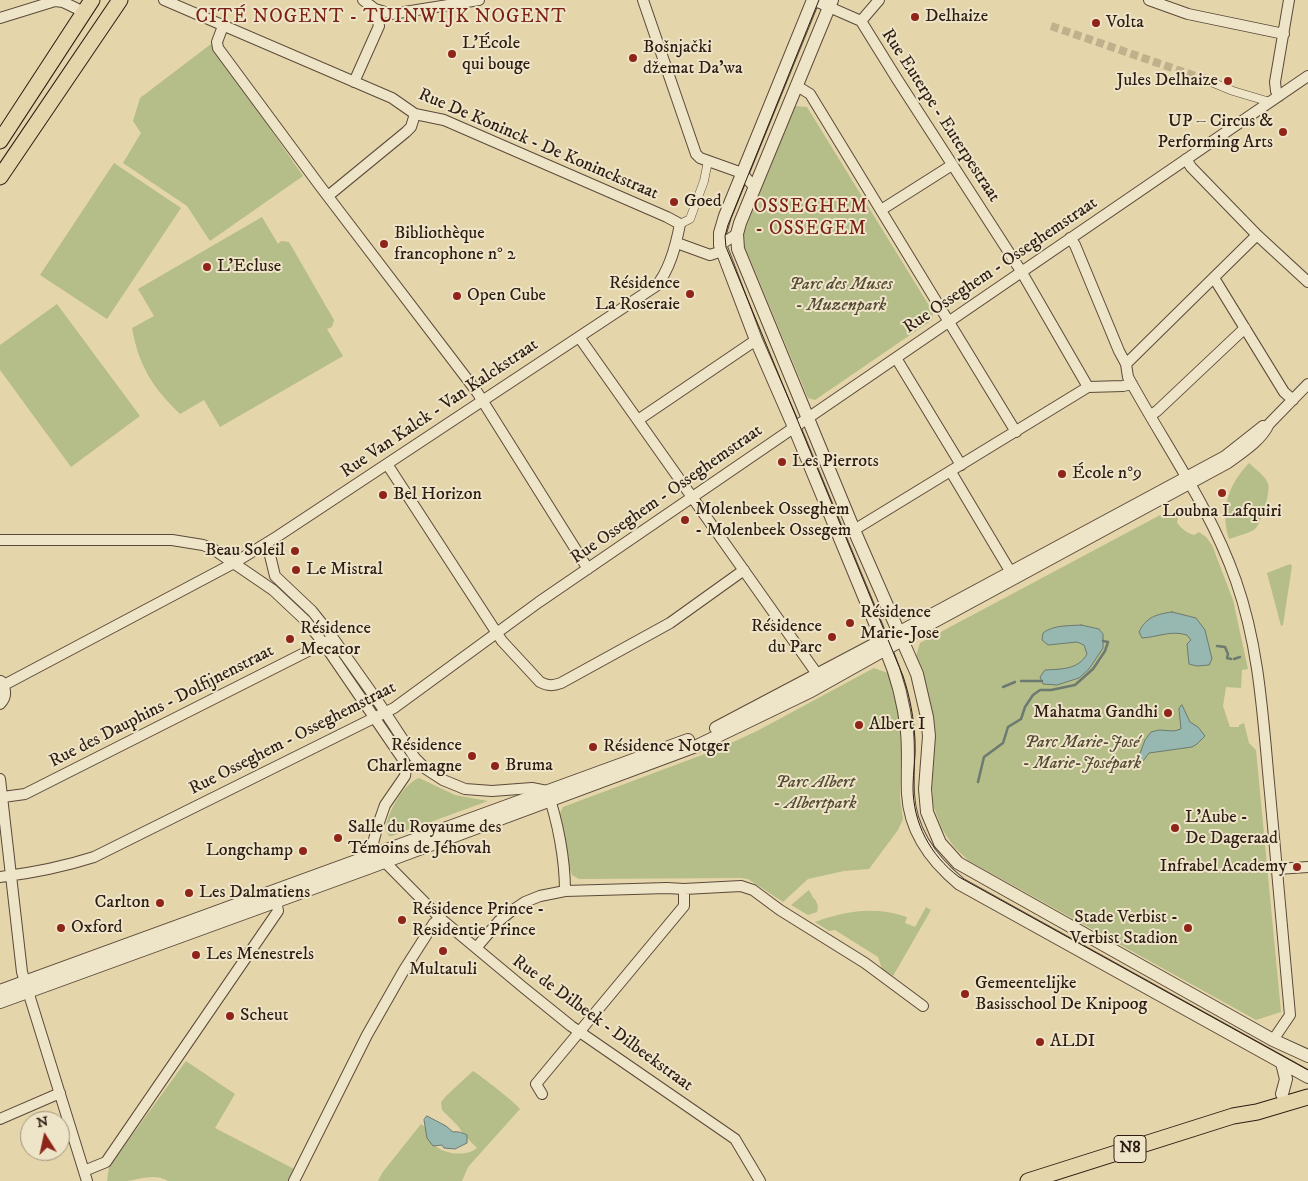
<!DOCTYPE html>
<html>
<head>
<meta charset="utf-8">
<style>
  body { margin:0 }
  #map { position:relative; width:1308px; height:1181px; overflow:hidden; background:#e5d5aa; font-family:"IM FELL DW Pica",serif }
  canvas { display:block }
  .north { position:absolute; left:20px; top:1111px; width:50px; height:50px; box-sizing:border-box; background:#eee4c8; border:1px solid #a19480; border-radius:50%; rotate:350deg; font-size:14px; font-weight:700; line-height:20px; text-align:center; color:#2d1c13 }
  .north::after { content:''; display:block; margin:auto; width:18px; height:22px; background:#8f2418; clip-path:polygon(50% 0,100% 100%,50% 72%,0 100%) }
</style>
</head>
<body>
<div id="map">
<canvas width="1308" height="1181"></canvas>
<div class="north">N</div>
</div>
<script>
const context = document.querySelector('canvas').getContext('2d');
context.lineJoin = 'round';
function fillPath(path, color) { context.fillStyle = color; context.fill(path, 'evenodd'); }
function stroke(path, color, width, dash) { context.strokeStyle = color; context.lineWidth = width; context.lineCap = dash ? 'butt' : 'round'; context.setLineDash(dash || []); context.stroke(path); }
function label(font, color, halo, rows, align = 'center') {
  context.font = font + ' "IM FELL DW Pica",serif'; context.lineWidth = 4; context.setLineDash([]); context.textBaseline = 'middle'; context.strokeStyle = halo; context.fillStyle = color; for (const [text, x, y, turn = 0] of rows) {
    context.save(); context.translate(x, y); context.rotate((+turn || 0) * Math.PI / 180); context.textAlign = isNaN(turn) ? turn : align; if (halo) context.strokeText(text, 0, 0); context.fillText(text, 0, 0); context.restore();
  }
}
fillPath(new Path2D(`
  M211 44 303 176 210 241 187 206 123 163 141 133 133 121 140 98Z
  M795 106 807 107 933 312 932 320 815 400 808 398 742 240 743 235Z
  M114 163 181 208 107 319 40 275Z
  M262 217 278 244 281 241 289 242 334 320 332 327 327 329 343 356 220 427 204 400 180 414C152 387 139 366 132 328L154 316 138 289Z
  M57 304 140 416 71 467 0 370V345Z
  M1249 463C1255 469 1266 476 1268 484 1271 491 1261 524 1255 529 1248 534 1237 536 1229 539 1220 510 1228 485 1249 463Z
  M1164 513H1173L1178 518 1177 522C1179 527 1188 534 1194 535L1199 532 1206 537 1212 545 1233 600 1248 669 1242 670 1241 688 1226 687 1223 706 1230 727H1239V725L1244 723 1249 743 1256 750 1281 1012 1256 1020 969 861 954 847 942 829 933 805 932 786 934 757 931 713 916 656 920 643Z
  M1290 564 1292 566 1283 625 1281 626 1267 573Z
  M874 668 888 673 895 700 900 723 901 748 900 798 903 819 898 830 869 869 844 871 808 879 783 902 748 879 741 878 579 879 572 875 566 858 559 815 563 807 718 749 757 731Z
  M419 778 455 795 488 801 392 836H389L385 829C389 811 402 785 419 778Z
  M809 890 814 899H815L818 906 817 912 808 915 791 905Z
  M926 907 931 910 893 976 882 969 878 957 835 930 829 931 815 922C846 911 875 906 907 917L905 923 915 927Z
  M186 1061 235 1094 215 1128 296 1170 291 1181H168C156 1173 140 1179 127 1181 121 1181 113 1181 107 1181L109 1167Z
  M473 1071C481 1076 516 1103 520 1109L468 1167 462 1181H378L382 1173 421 1124C423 1126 428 1128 430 1131 432 1135 431 1140 433 1143 442 1155 467 1157 477 1148L464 1135 458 1126 442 1110 441 1102 446 1096Z`), '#b5bd88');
const water = new Path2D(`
  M1172 612 1196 618 1205 630 1212 659 1209 665 1197 666 1189 664 1187 644 1191 640 1187 635C1171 630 1158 637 1142 638L1139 632C1146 617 1157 614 1172 612Z
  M1081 625 1099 629 1103 634V648L1089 669 1079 678 1057 685 1043 684 1040 677 1045 670C1061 669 1078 670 1087 654L1084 645 1077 642 1048 645 1042 640 1043 633C1053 625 1068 626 1081 625Z
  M1182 705 1190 722 1198 727 1205 736 1197 744 1192 747 1149 753 1140 765 1135 767 1145 740 1151 732 1159 730 1174 731 1181 729 1179 709Z
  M427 1116 446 1126 453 1132C458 1131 463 1133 467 1135V1143L455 1149 444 1148 442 1145 433 1146 427 1138 424 1120Z`);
fillPath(water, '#97b8b0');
stroke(water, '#6d7a71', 1);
stroke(new Path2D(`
  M1217 646 1225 647 1228 654 1227 658 1231 659
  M1234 659 1240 657
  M1021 681H1042
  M1003 687 1015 682
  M978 782 984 757 1003 743 1008 727 1021 719 1025 707 1033 695 1040 690H1051L1075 685 1093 669 1105 651 1108 642 1103 641`), '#6d7a71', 2.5);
stroke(new Path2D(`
  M1051 26 1204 79`), '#c0b08c', 8, [8, 4]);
const pedestrian = new Path2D(`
  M1204 79 1233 91 1270 102
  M680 224 690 219 704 181 708 161`);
const minor = new Path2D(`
  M643 0 696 154 700 158 742 173 755 188
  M813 0 861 21 897 79 1021 271 1088 387
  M1149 0 1188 14 1284 34
  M375 9 392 14 479 0
  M0 18 55 1 63 2 84 12
  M861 21 879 0
  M223 26 217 42 218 48 320 186 477 392 588 569
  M354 82 379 26 375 9 363 0
  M797 86 810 94 1016 432
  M1279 96 1276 91 1275 82 1289 0
  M1186 159 1191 167 1257 235 1308 282
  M328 196 406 132 411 127 415 114
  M881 210 952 165
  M1070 238 1075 245 1119 351 1126 364 1128 377C1165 445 1210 507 1236 581 1260 649 1263 721 1270 793 1277 867 1284 941 1290 1015L1273 1040
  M677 243 710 255 722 251
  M720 245 737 234
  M1214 278 1284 392 1293 400
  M579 337 822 681
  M896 358 961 465
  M1126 364 1257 235
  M1151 415 1157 411 1245 328
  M638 420 756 340
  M387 464 502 641 540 682C548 686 553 686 561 683L670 623 744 570
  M951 472 1013 576
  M854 530 1088 387 1123 386 1132 384
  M0 540H172L203 545 213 549 273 590 306 621 324 644 404 761 406 769 405 776 385 805 378 825 373 843 377 854 440 918 524 988 571 1026 735 1139 760 1181
  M267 543 275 576 312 611 328 631 379 703 415 758 426 769 443 780 465 789 492 791 532 788 547 791C558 821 565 860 565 891
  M898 632 1225 456 1263 426
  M902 640 1228 463C1243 452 1261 441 1269 424L1308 384
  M4 685 234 563 278 536 656 286C670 270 676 245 680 224L667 217 444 120 415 114 392 98 164 0
  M0 704C7 697 6 689 1 681
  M0 779 22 972 87 1181
  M3 797 25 794 328 641
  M1277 869 1308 867
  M0 877C32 873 63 867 94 857L394 708 539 602 1308 76
  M476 948 499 921 510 912 525 902 540 896 565 891 667 888 684 889 741 886 753 890 780 910 865 963 923 1006
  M542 1094 536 1084 684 906V889
  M0 1119 60 1093
  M84 1171 106 1162 278 911 275 895
  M294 1181 367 1035 404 970 434 923 440 918`);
const tertiary = new Path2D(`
  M813 0 725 216 720 233V245L756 340 794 427 882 640
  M832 0 740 223 737 234 738 249 854 530 917 674 927 717 929 736 925 789 927 812 940 843 958 863 1273 1040 1308 1056
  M886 650C897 676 904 703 907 732 909 752 907 773 908 794 910 832 932 861 960 884L1308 1077
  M716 728 898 632
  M0 991 688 740
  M0 1002 368 868 699 745 811 691 902 640
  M1282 1094 1286 1079 1282 1063`);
const primary = new Path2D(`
  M0 141 92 0
  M0 177 120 0
  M1028 1181 1233 1116 1257 1112 1308 1097`);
stroke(pedestrian, '#5b4a39', 9);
stroke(minor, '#5b4a39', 12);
stroke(tertiary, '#5b4a39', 14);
stroke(primary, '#2d1c13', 17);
stroke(pedestrian, '#eee4c8', 8);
stroke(minor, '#eee4c8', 10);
stroke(tertiary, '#eee4c8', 12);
stroke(primary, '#e5d5aa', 15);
stroke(new Path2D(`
  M819 0 728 225 725 236 726 247 903 676C910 697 914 719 915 741 916 756 913 772 913 787 913 823 930 855 959 877L1308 1070`), '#2d1c13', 1);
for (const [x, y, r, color] of [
  [915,17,5,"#8f2418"],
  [1096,23,5,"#8f2418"],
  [452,54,5,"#8f2418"],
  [633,58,5,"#8f2418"],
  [1228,81,5,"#8f2418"],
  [1283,132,5,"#8f2418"],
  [674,202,5,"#8f2418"],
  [384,244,5,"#8f2418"],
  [207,267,5,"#8f2418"],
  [690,294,5,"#8f2418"],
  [457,296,5,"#8f2418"],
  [782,462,5,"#8f2418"],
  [1062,474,5,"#8f2418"],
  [1222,493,5,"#8f2418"],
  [383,495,5,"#8f2418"],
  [685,520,5,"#8f2418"],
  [295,551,5,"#8f2418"],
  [296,570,5,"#8f2418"],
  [850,623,5,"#8f2418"],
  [832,637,5,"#8f2418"],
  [290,639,5,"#8f2418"],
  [1168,713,5,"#8f2418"],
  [859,725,5,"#8f2418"],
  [593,747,5,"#8f2418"],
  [472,756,5,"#8f2418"],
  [495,766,5,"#8f2418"],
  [1175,828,5,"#8f2418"],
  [338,838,5,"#8f2418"],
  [303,851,5,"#8f2418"],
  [1297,867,5,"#8f2418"],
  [189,893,5,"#8f2418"],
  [160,903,5,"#8f2418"],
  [402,920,5,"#8f2418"],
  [61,928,5,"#8f2418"],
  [1188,928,5,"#8f2418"],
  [443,951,5,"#8f2418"],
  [196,955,5,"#8f2418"],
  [965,994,5,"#8f2418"],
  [230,1016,5,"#8f2418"],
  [1040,1042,5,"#8f2418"]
]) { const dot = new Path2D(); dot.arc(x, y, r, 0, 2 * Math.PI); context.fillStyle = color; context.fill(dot); stroke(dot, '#eee4c8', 2); }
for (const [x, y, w] of [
  [1130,1149,32]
]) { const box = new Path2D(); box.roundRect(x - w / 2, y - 13.5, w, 27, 4); context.fillStyle = '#eee4c8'; context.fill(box); stroke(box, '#2d1c13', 1); }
label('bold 16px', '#2d1c13', null, [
  ["N8",1130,1149]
]);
label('18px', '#2d1c13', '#eee4c8', [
  ["Delhaize",925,17],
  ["Volta",1106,23],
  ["L'École",462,44],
  ["qui bouge",462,65],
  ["Bošnjački",643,48],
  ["džemat Da'wa",643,69],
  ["Jules Delhaize",1218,81,"right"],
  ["UP – Circus &",1273,122,"right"],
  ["Performing Arts",1273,143,"right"],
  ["Goed",684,202],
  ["Bibliothèque",394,234],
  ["francophone n° 2",394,255],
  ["L'Ecluse",217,267],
  ["Résidence",680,284,"right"],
  ["La Roseraie",680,305,"right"],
  ["Open Cube",467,296],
  ["Les Pierrots",792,462],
  ["École n°9",1072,474],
  ["Bel Horizon",393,495],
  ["Molenbeek Osseghem",695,510],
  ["- Molenbeek Ossegem",695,531],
  ["Loubna Lafquiri",1222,512,"center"],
  ["Beau Soleil",285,551,"right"],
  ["Le Mistral",306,570],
  ["Résidence",860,613],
  ["Marie-Jose",860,634],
  ["Résidence",822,627,"right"],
  ["du Parc",822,648,"right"],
  ["Résidence",300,629],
  ["Mecator",300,650],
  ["Mahatma Gandhi",1158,713,"right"],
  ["Albert I",869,725],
  ["Résidence",462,746,"right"],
  ["Charlemagne",462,767,"right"],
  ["Résidence Notger",603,747],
  ["Bruma",505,766],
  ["L'Aube -",1185,818],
  ["De Dageraad",1185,839],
  ["Salle du Royaume des",348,828],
  ["Témoins de Jéhovah",348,849],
  ["Longchamp",293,851,"right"],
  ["Infrabel Academy",1287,867,"right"],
  ["Les Dalmatiens",199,893],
  ["Carlton",150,903,"right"],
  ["Résidence Prince -",412,910],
  ["Residentie Prince",412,931],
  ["Stade Verbist -",1178,918,"right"],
  ["Verbist Stadion",1178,939,"right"],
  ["Oxford",71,928],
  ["Les Menestrels",206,955],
  ["Multatuli",443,970,"center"],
  ["Gemeentelijke",975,984],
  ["Basisschool De Knipoog",975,1005],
  ["Scheut",240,1016],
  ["ALDI",1050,1042]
], 'left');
label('18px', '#2d1c13', '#eee4c8', [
  ["Rue Euterpe - Euterpestraat",940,116,57],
  ["Rue De Koninck - De Koninckstraat",538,145,23],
  ["Rue Osseghem - Osseghemstraat",1001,266,-34],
  ["Rue Van Kalck - Van Kalckstraat",440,409,-34],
  ["Rue Osseghem - Osseghemstraat",667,495,-35],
  ["Rue des Dauphins - Dolfijnenstraat",162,707,-27],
  ["Rue Osseghem - Osseghemstraat",293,739,-27],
  ["Rue de Dilbeek - Dilbeekstraat",602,1024,36]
]);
label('italic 18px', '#564c36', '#eee4c8', [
  ["Parc des Muses",841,285],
  ["- Muzenpark",841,306],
  ["Parc Marie-José",1082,743],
  ["- Marie-Josépark",1082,764],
  ["Parc Albert",815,783],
  ["- Albertpark",815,804]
]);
context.letterSpacing = '1px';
label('19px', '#7a1f14', '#eee4c8', [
  ["CITÉ NOGENT - TUINWIJK NOGENT",381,18],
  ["OSSEGHEM",811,208],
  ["- OSSEGEM",811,230]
]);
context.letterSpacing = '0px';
</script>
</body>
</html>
